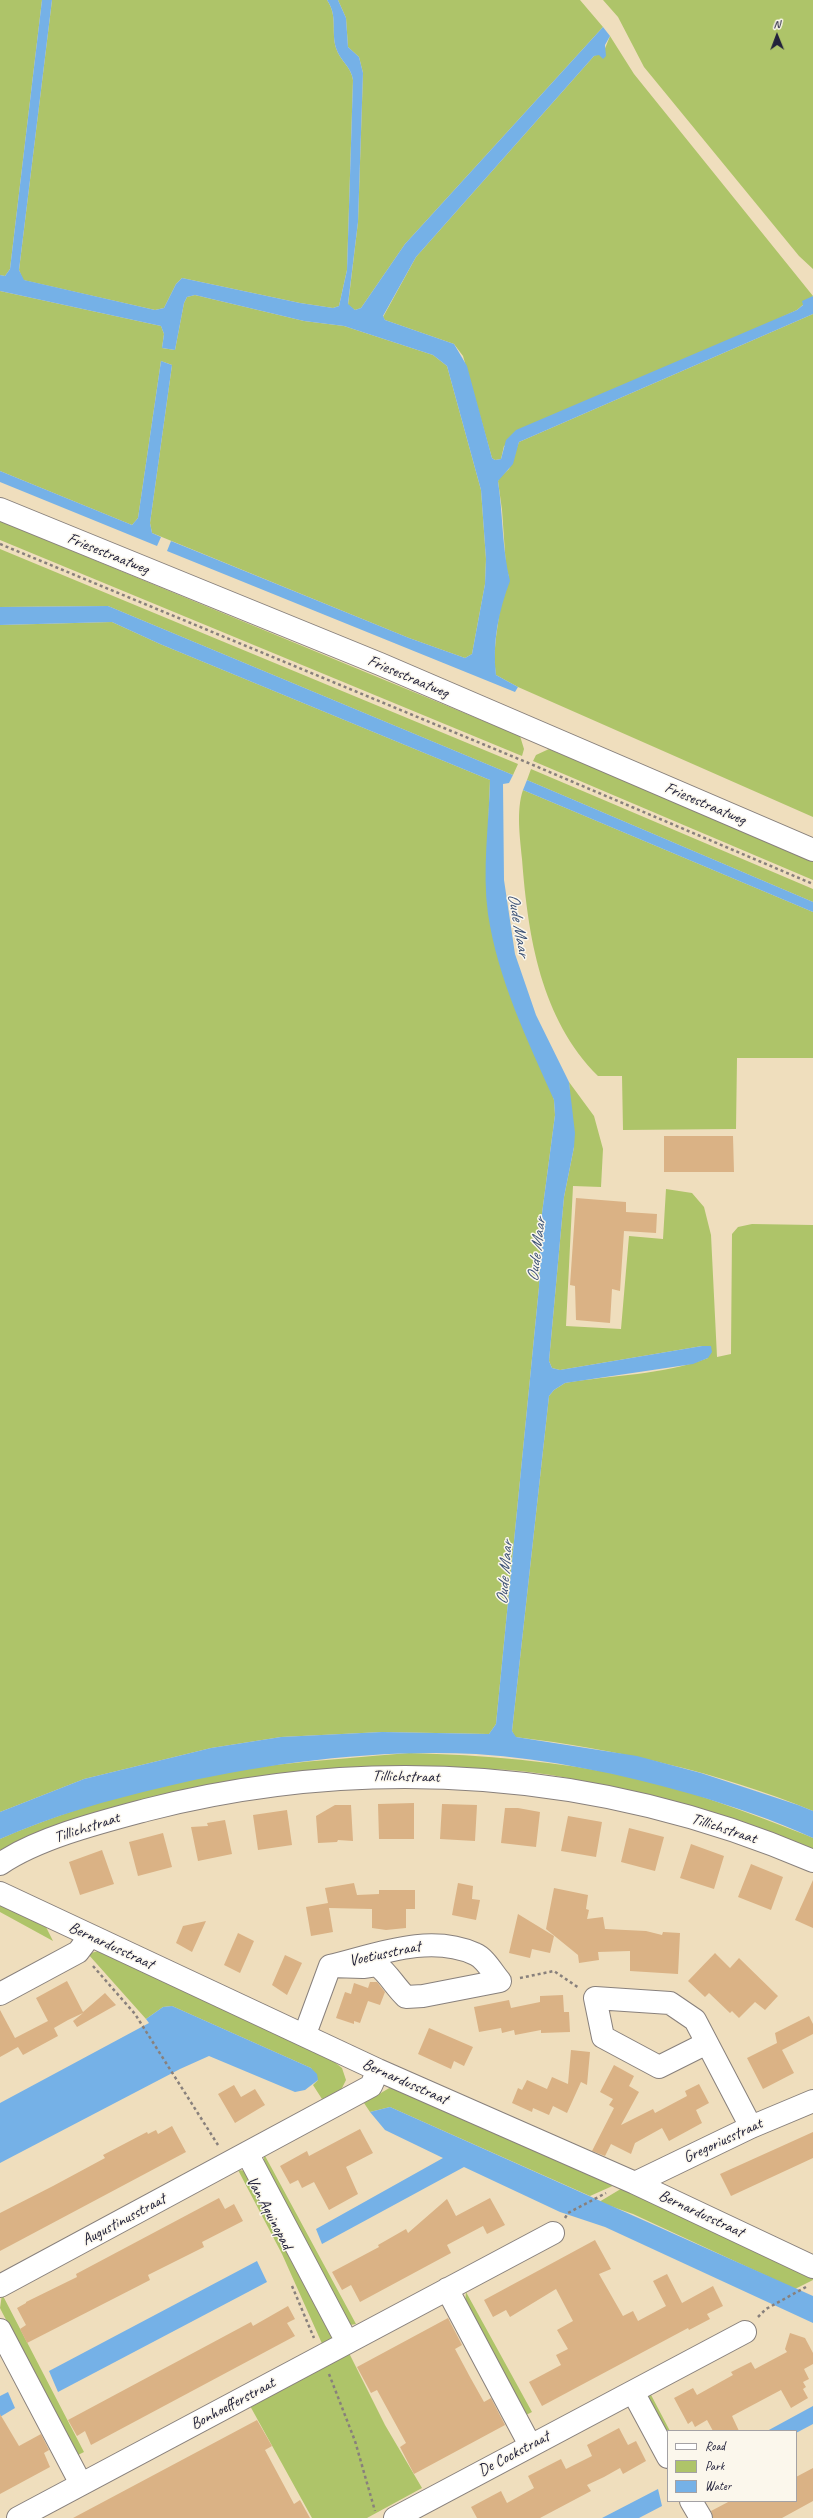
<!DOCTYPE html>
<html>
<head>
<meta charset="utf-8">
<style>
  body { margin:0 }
  #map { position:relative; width:813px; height:2518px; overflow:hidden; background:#efdebd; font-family:Caveat,sans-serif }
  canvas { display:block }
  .legend { position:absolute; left:667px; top:2430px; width:130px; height:72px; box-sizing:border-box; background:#fbf7ec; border:1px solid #a4a2a5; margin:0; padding:5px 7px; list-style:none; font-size:12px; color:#22223b }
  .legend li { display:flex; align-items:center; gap:8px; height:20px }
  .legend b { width:20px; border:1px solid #a4a2a5 }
  .north { position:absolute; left:757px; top:16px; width:40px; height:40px; -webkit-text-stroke:3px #fbf7ec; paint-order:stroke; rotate:359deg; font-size:11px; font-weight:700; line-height:16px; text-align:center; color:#22223b }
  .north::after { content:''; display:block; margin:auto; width:14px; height:18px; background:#22223b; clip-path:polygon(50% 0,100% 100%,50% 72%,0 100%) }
</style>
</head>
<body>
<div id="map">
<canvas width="813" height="2518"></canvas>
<ul class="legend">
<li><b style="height:5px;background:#fff"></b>Road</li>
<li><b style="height:11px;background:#aec469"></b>Park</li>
<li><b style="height:11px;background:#75b1e7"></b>Water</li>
</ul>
<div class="north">N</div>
</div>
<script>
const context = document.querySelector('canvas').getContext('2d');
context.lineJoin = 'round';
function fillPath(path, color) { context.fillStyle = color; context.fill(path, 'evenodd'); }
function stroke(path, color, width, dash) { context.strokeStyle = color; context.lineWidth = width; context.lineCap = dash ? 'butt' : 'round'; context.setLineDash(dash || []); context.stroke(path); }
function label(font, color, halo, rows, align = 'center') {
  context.font = font + ' Caveat,sans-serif'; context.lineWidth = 3; context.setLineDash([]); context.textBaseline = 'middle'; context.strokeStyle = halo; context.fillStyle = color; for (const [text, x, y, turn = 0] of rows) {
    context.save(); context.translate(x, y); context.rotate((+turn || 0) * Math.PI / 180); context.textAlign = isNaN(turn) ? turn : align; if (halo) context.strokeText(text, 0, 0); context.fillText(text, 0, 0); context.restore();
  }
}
fillPath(new Path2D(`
  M0 0H42L10 269 5 276 0 275Z
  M52 0H327C338 16 331 31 336 48 340 61 351 66 353 80L347 270 339 306 333 308 300 303 182 278 176 284 164 308 155 310 23 280 19 270Z
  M338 0H580L603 27 405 244 361 308 355 310 348 305 358 222 363 73 359 57 348 47 346 18Z
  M603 0H813V269L799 256 644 67 618 17Z
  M610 36 634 74 813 296 797 310 504 446 501 459 495 460 492 458 463 356 454 344 385 320 383 317 416 257 594 56 604 51Z
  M0 291 161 326 164 334 162 348 175 350 184 303 187 297 195 295 304 321 344 326 433 355 447 366 481 490 486 559 485 584 472 654 465 658 409 638 152 533 150 523 172 365 161 361 138 518 132 525 0 471Z
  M813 314V817L518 687 496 675 494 659 496 637 501 602 509 577 506 567 502 510 498 481 499 478 509 469 519 442Z
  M0 521 520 736 524 749 522 756 0 540Z
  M0 549 518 764 513 775 108 606 0 607Z
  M112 622 160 644 490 780 486 882 554 1100 555 1115 541 1221 539 1287 496 1724 489 1734 382 1732 281 1737 211 1748 84 1779 0 1812V625Z
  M549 749 813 861V880L533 761 536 755Z
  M531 769 813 889V902L527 780Z
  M523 790 813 912V1058H737L736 1129 623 1130 622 1076H598C541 1019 528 937 522 859 520 838 516 810 523 790Z
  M569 1082 594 1116 603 1149 601 1187 573 1186 566 1326 621 1329 629 1236 663 1239 666 1189 692 1193 704 1207 711 1235 717 1357 731 1354 732 1234 738 1227 752 1224 813 1225V1811C718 1772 617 1749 515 1737L512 1731 549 1396 554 1390 565 1383C612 1375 663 1375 708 1358L702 1346 560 1370 552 1368 549 1361 564 1197 574 1147Z
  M409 1753C483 1755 558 1761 631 1777 691 1790 749 1813 806 1835L813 1838V1849C728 1816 641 1790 551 1775 513 1769 476 1768 438 1767 313 1765 193 1782 75 1823 50 1831 24 1839 0 1850V1839C82 1803 186 1776 275 1765 319 1760 364 1757 409 1753Z
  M0 1903 45 1925 53 1941 0 1912Z
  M98 1951 333 2061 342 2068 346 2080 341 2090 322 2099 313 2085 318 2080 311 2068 172 2006 163 2007 146 2019 88 1954Z
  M391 2087 617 2184 590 2196 390 2107 370 2112 364 2103Z
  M264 2154 356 2324 350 2325 264 2163Z
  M238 2170 247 2171 332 2327 333 2340 324 2348 282 2254Z
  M624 2187 813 2272V2280L795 2289 633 2214 599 2202Z
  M466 2292 532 2412 526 2415 465 2303Z
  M2 2294 84 2452 78 2455 3 2314 0 2308Z
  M349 2353 385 2425 422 2488 367 2518H312L249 2404Z
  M650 2393 670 2431H668V2441L648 2400Z`), '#aec469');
fillPath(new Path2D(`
  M42 0H52L19 270 24 280 155 310 164 308 176 284 182 278 300 303 333 308 339 306 347 270 353 80C351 66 340 61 336 48 331 31 338 16 327 0H338L346 18 348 47 359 57 363 73 358 222 348 304 355 310 361 308 405 244 603 27 610 36 605 45 606 56 603 59 599 55 594 56 416 257 383 316 385 320 454 344 467 366 492 458 495 460 501 459 506 440 516 430 797 310 803 305 802 301 813 296V314L519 442 513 464 498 481C503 514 502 549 510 581 499 610 492 642 496 675L518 687 515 692 167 551 171 541 409 638 465 658 472 654 485 584 486 559 481 490 447 366 433 355 344 326 304 321 195 295 187 297 184 303 175 350 162 348 164 334 161 326 0 291V275L5 276 10 269Z
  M161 361 172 365 150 523 152 533 161 537 157 546 0 482V471L132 525 138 518Z
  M108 606 513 775 509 783 503 784 504 880 515 954 536 1015 569 1082 575 1133 574 1147 564 1197 549 1361 552 1368 560 1370 702 1346H711L712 1352 708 1358 693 1364 565 1383 554 1390 549 1396 512 1731 516 1737 637 1756 701 1773 798 1805 813 1811V1838C774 1820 732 1806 691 1794 621 1774 549 1759 476 1754 375 1749 263 1763 164 1787 108 1800 52 1816 0 1839V1812L84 1779 211 1748 281 1737 382 1732 489 1734 496 1724 539 1287 541 1221 555 1115 554 1100C527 1039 498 980 488 914 482 870 489 824 490 780L160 644 112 622 0 625V607Z
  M527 780 813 902V912L523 790Z
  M172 2006 311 2068 317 2074 318 2080 305 2090 295 2092 209 2056 180 2069 0 2163V2103L149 2023 146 2019 163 2007Z
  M390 2107 813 2296V2323L605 2227 560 2212 464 2167 322 2244 316 2229 443 2158 385 2130 370 2112Z
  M257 2261 267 2282 58 2392 49 2371Z
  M8 2392 15 2408 0 2417V2396Z
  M813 2406V2424L796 2433V2431H767Z
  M658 2489 662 2506 639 2518H602Z`), '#75b1e7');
fillPath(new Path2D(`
  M664 1136H733L734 1172H664Z
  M576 1198 626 1202V1212L657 1214 656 1233 624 1231 620 1291 612 1289 610 1323 576 1320 575 1286 570 1285Z
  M414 1803V1839H379L378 1804Z
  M442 1804 477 1805 475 1841 440 1839Z
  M335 1805H351L353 1841 338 1840 337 1842 318 1843 316 1816Z
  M505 1808H518L540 1812 536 1847 501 1843Z
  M287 1810 292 1845 258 1850 253 1815Z
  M568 1816 602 1822 596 1857 561 1851Z
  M225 1820 232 1854 198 1861 191 1827 208 1826 207 1823Z
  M629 1828 664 1837 655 1871 621 1862Z
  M163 1833 172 1867 138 1876 129 1842Z
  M691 1844 724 1856 714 1889 680 1878Z
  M102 1850 114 1884 80 1895 69 1862Z
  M751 1864 783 1877 771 1910 738 1897Z
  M813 1880V1928L795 1920Z
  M354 1883 357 1895 379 1894V1890H415V1909H406V1928L386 1930 372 1928V1909L329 1908 333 1932 311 1936 306 1907 328 1903 325 1888Z
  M458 1883 473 1886 472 1899 480 1900 476 1920 452 1915Z
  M554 1888 588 1895 586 1909 589 1910 587 1919 603 1917 605 1929 646 1931 662 1935 663 1932 680 1933 678 1974 630 1971V1951L598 1952 599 1960 579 1963 578 1955 546 1929Z
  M518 1914 554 1936 550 1953 532 1949 530 1958 509 1953Z
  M206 1921 192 1952 176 1943 183 1926Z
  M238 1933 254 1941 240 1973 224 1965Z
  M715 1953 730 1968 739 1958 778 1996 765 2010 755 2002 739 2018 732 2011 730 2013 709 1993 705 1997 688 1981Z
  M285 1955 302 1963 287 1995 272 1985Z
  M67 1981 83 2012 105 1993 116 2005 77 2027 73 2021 83 2013 68 2020 54 2028 58 2036 23 2055 18 2047 0 2057V2010L15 2038 48 2021 36 1998Z
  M370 1982H377L385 1992 380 2005 368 2001 360 2023 354 2021V2024L336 2018 345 1992 351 1994 354 1983 368 1988Z
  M563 1995 564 2012H569L570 2032 541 2033V2030L515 2035 514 2030 502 2033 501 2028 479 2032 474 2007 509 2000 511 2008 540 2002V1996Z
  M809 2016 813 2024V2034L782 2050 794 2073 763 2089 747 2058 777 2043 775 2033Z
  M429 2028 473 2047 464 2066 454 2061 451 2069 418 2054Z
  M571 2050 590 2052 587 2085 581 2082 567 2113 553 2106 549 2115 533 2108 532 2112 512 2103 518 2088 522 2090 527 2080 547 2089 552 2077 568 2084Z
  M614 2065 634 2076 629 2086 639 2092 621 2125 653 2109 655 2113 687 2096 685 2091 699 2084 709 2103 696 2110 702 2123 669 2141 662 2128 635 2143 631 2154 611 2144 605 2156 592 2151 614 2108 609 2105 613 2099 600 2092Z
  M234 2085 241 2097 255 2089 265 2105 235 2123 218 2094Z
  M172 2126 186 2152 0 2251V2213L53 2186 105 2158 103 2155 147 2132 148 2134 156 2130 158 2134Z
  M360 2129 373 2153 346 2167 358 2194 329 2210 314 2182 302 2188 298 2180 290 2184 280 2166 307 2151 309 2156Z
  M813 2132V2158L731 2196 720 2174Z
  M219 2198 225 2209 234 2204 243 2221 202 2242 204 2247 148 2275 150 2280 27 2343 20 2329 26 2325 17 2308 26 2303V2302L77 2277 76 2274Z
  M490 2198 505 2225 487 2234 483 2226 447 2245 451 2253 360 2302 351 2285 342 2290 332 2272 379 2247 378 2245 406 2229 408 2233 447 2199 456 2216Z
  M595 2240 611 2269 599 2274 623 2316 633 2311 638 2321 666 2306 653 2281 667 2274 682 2303 713 2286 723 2306 707 2314 710 2319 689 2330 688 2328 542 2406 529 2382 561 2365 556 2355 568 2349 557 2330 573 2321 556 2289 510 2317 506 2310 493 2317 484 2300Z
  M288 2306 295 2319 287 2323 295 2336 91 2445 85 2431 77 2436 68 2420 251 2322 253 2326Z
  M448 2318 462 2345 455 2349 470 2377 484 2402 491 2398 505 2425 414 2474 400 2447 406 2443 377 2390 371 2393 357 2367Z
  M790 2333 805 2338 813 2353V2364L804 2369 809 2379 803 2382 806 2387 803 2389 808 2398 791 2408 781 2390 732 2416 739 2431H713L707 2420 695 2427 692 2421 688 2424 674 2398 693 2388 697 2395 733 2375 731 2372 751 2362 755 2369 787 2352 785 2349Z
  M0 2414 19 2446 41 2434 49 2450 44 2453 50 2467 0 2494Z
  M257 2420 272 2446 265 2450 294 2504 300 2500 310 2518H73Z
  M619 2428 628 2445 636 2441 646 2461 623 2474 620 2468 604 2477 587 2485 591 2491 540 2518H477L471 2507 501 2491 507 2503 534 2488 528 2476 561 2459 566 2469 592 2456 587 2445Z
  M813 2468V2501L782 2518H713L711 2511 730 2501H796V2477Z`), '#dab285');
const minor = new Path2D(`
  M0 1864C38 1838 101 1822 146 1810 368 1753 602 1770 813 1861
  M0 1893 378 2070 635 2183 813 2267
  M0 1994 78 1952 90 1936
  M305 2034 330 1966C376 1955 429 1933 475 1954 485 1958 493 1973 500 1981L423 1996 406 1997C395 1987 389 1974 377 1965L363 1967 330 1966
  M707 2043 659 2067 603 2037 595 1998 670 2003 695 2020 751 2127
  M247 2153 347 2342
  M635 2183 751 2127 813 2101
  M0 2286 371 2086 378 2070
  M447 2289 530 2445
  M0 2330 81 2484
  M633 2392 668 2457
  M691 2501 701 2518
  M18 2518 553 2233
  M395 2518 745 2332`);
const major = new Path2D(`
  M0 509 380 664 813 850`);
stroke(minor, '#88807c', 24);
stroke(major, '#88807c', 24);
stroke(new Path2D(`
  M0 544 526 762 813 884
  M93 1966 135 2014 218 2145
  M520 1978 554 1971 579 1988
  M565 2218 568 2213 606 2193
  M292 2286 314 2338
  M758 2317 766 2309 806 2287
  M329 2374 355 2441 375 2511`), '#88807c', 2.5, [3, 3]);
stroke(minor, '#fff', 22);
stroke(major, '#fff', 22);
label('16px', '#22223b', '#fbf7ec', [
  ["Friesestraatweg",108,554,22],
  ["Friesestraatweg",408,677,23],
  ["Friesestraatweg",705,804,23],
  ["Tillichstraat",406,1777,1],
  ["Tillichstraat",87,1828,-18],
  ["Tillichstraat",724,1829,18],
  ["Bernardusstraat",111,1946,25],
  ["Voetiusstraat",385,1954,-12],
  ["Bernardusstraat",405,2082,24],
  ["Gregoriusstraat",723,2141,-25],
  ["Van Aquinopad",269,2213,62],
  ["Bernardusstraat",701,2214,25],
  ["Augustinusstraat",124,2220,-28],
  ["Bonhoefferstraat",233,2404,-28],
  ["De Cockstraat",514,2454,-28]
]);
label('italic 17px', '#3f5477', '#fbf7ec', [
  ["Oude Maar",518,925,80],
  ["Oude Maar",537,1250,-83],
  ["Oude Maar",505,1573,-85]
]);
</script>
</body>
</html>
